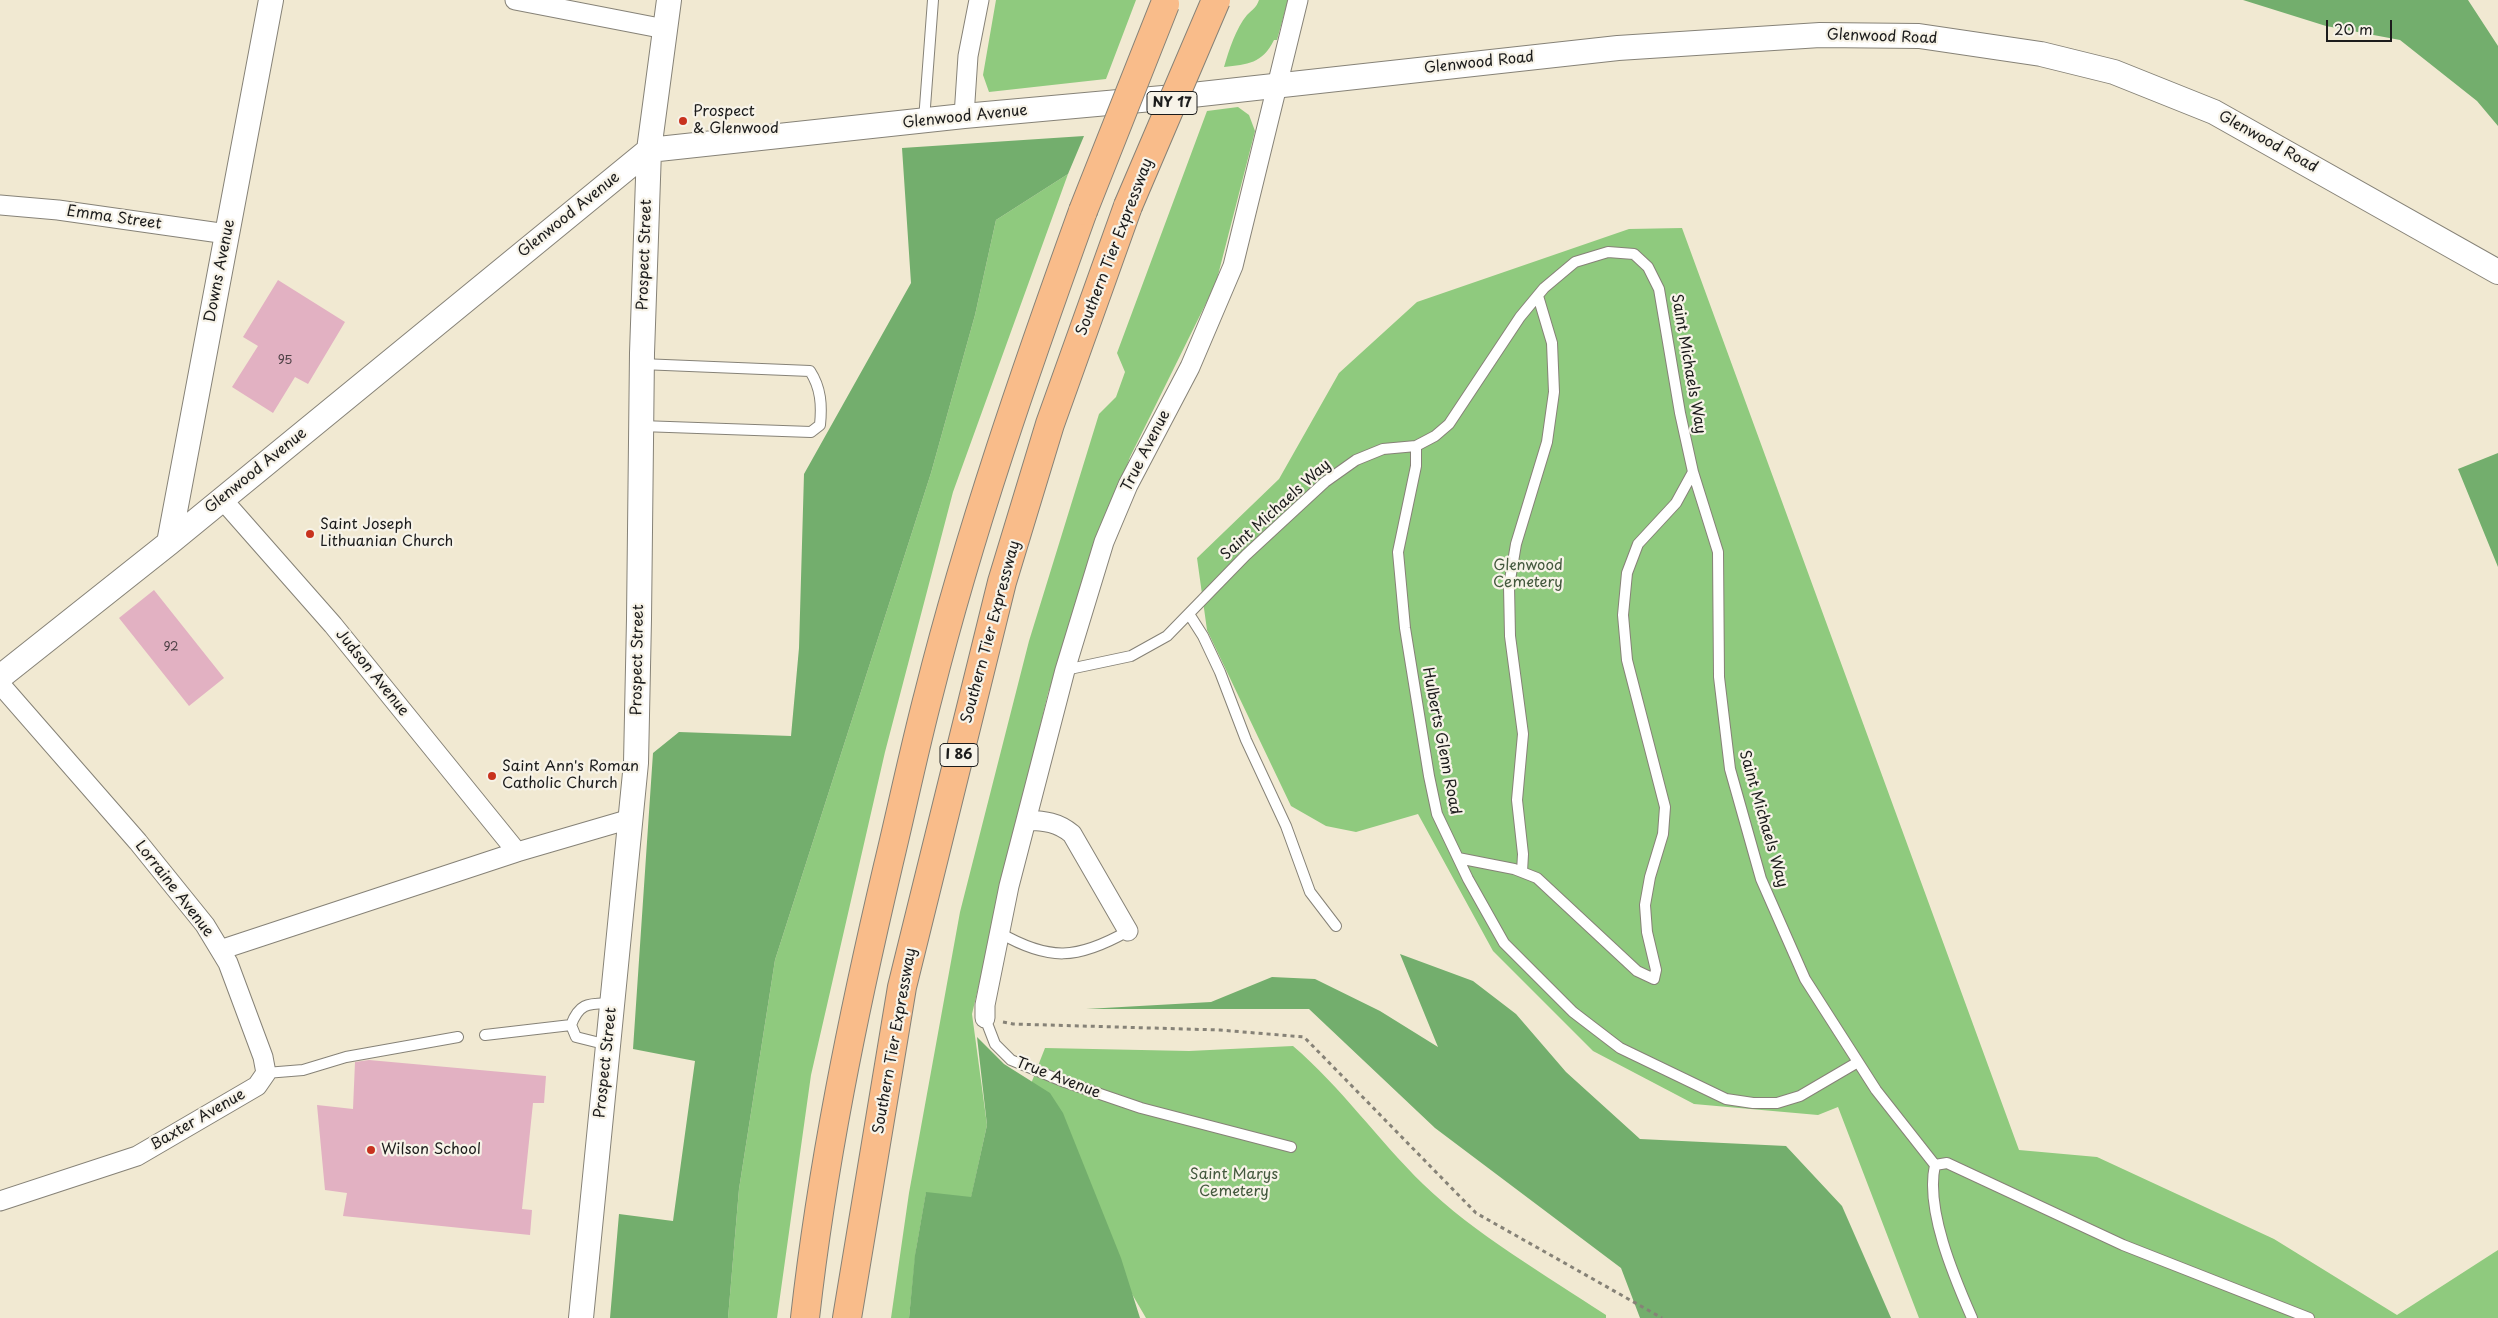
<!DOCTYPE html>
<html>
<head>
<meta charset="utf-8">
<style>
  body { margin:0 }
  #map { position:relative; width:2498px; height:1318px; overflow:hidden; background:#f1e9d2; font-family:"Playpen Sans",sans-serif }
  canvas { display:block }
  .scale { position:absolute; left:2326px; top:20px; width:66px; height:22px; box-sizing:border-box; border:2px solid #1c1c1c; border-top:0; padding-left:6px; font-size:15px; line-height:18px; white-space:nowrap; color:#1c1c1c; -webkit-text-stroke:4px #f7f3e8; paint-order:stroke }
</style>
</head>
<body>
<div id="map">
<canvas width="2498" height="1318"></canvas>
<div class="scale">20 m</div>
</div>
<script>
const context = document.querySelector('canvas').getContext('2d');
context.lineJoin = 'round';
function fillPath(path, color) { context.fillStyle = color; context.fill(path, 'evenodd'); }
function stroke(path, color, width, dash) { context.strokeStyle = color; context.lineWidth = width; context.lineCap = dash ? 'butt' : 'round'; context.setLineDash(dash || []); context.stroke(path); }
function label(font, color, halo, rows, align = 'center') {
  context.font = font + ' "Playpen Sans",sans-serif'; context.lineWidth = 4.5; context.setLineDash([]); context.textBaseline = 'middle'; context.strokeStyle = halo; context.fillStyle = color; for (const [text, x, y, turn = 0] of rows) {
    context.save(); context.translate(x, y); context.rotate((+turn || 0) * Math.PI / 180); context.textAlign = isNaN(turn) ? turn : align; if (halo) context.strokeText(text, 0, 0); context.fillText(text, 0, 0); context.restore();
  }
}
fillPath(new Path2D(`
  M996 0H1136L1106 79 989 92 983 75Z
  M1259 0H1288L1277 40H1274C1262 64 1248 64 1224 67 1229 50 1236 28 1247 15 1253 9 1256 8 1259 0Z
  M1238 107 1249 115 1255 131 1216 283 1130 457 1048 693 972 1014 987 1125 971 1198 926 1193 916 1250 909 1318H891L909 1193 960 912 1029 641 1099 414 1116 397 1125 372 1117 353 1207 111Z
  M1068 174 953 492 885 752 811 1075 777 1318H728L739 1189 775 960 931 473 975 315 996 220Z
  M1682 228 2019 1150 2097 1157 2274 1239 2397 1315 2498 1250V1318H1919L1838 1107 1818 1115 1694 1104 1593 1051 1493 951 1418 814 1356 832 1326 826 1291 806 1207 630 1197 558 1279 479 1339 373 1417 302 1629 229Z
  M1293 1046C1341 1087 1378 1140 1423 1184 1473 1233 1547 1276 1606 1315V1318H1146L1072 1191 1025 1099 1045 1048 1189 1051Z`), '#8fca7e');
fillPath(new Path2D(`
  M2243 0H2468L2498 46V126L2477 101 2400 40 2326 26Z
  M1084 136 1068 174 996 220 975 315 931 473 775 960 739 1189 728 1318H610L619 1214 673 1221 695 1061 633 1049 653 753 679 732 791 736 799 648 804 474 911 283 902 148Z
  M2498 453V567L2458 469Z
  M1400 954 1473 981 1516 1014 1566 1072 1640 1139 1786 1146 1842 1206 1891 1318H1640L1621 1268 1435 1128 1309 1009H1086L1211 1002 1272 977 1315 979 1380 1011 1438 1047Z
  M977 1037 1004 1064 1050 1093 1063 1113 1121 1258 1140 1318H909L915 1255 926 1192 971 1197 987 1125Z`), '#73ae6d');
fillPath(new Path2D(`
  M278 280 345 322 308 384 295 377 273 413 232 387 258 346 243 337Z
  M154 590 224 678 189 706 119 618Z
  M369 1060 546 1076 544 1103H533L522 1209 532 1210 530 1235 343 1216 347 1193 325 1190 317 1105 353 1109 355 1062Z`), '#e2b1c2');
const service = new Path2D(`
  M924 120 933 0
  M641 426 811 432 820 425C822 405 821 388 810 371L641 364
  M1416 446V466L1398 552 1405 628 1429 776 1437 814 1468 879 1504 943 1573 1012 1620 1048 1726 1099 1753 1103H1777L1800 1096 1858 1062
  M1189 614 1203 636 1220 672 1246 740 1286 826 1310 892 1336 926
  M1065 670 1131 656 1167 636 1246 555 1325 482 1356 460 1383 449 1416 446 1435 436 1449 424 1520 317 1544 288 1575 262 1608 252 1634 254 1648 267 1659 289 1680 413 1693 472 1718 552 1719 677 1730 769 1761 879 1805 979 1876 1090 1935 1165
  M1458 858 1514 869 1537 878 1637 971 1654 979 1656 970 1647 932 1645 905 1650 877 1663 834 1665 807 1627 660 1623 615 1627 573 1638 544 1676 503 1693 472
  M1522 872 1523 854 1517 800 1523 734 1510 636 1509 586 1516 544 1547 442 1554 392 1552 343 1538 296
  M1000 933C1049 961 1077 960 1128 931
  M985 1018 995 1044 1011 1060 1062 1081 1141 1108 1291 1147
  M571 1025C580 1001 590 1004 613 1003
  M485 1035 571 1025 576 1037 608 1045
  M266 1073 303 1070 346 1057 458 1037
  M1972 1318C1954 1277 1925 1209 1935 1165L1947 1163 2123 1245 2309 1318`);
const minor = new Path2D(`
  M515 0 665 29
  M964 116 968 56 979 0
  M0 205 58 210 227 234
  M222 499 333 625 517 852
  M0 684 138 842 205 925 228 963 263 1057 266 1073 257 1086 137 1156 0 1201
  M1026 820C1045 821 1058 822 1072 834L1128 931
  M220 950 517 852 630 819
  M985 1018V1005L1009 886 1065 670 1104 542 1128 485 1190 367 1233 266 1298 0`);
const tertiary = new Path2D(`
  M169 543 271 0
  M0 677 169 543 649 150 964 116 1174 97 1618 48 1820 35 1919 36 2041 54 2114 72 2214 112 2498 272
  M581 1318 636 763 639 619 642 353 649 150 669 0`);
const motorway = new Path2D(`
  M805 1318C822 1166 853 1015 888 866 902 808 914 750 929 693 970 530 1026 369 1083 211
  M847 1318 902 987 1002 582 1050 424 1128 206`);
stroke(service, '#868277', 12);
stroke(minor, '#868277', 21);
stroke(tertiary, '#868277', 26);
stroke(motorway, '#868277', 30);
stroke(new Path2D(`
  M1003 1022 1013 1024 1220 1030 1304 1037 1476 1213 1662 1318`), '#868277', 3, [4, 4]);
stroke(service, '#fff', 10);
stroke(minor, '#fff', 19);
stroke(tertiary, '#fff', 24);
stroke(motorway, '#f9bc8a', 28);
const motorwayBridge = new Path2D(`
  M1128 206 1216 0
  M1083 211 1165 4`);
stroke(motorwayBridge, '#868277', 30, []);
stroke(motorwayBridge, '#f9bc8a', 28);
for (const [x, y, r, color] of [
  [683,121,5,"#c8321e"],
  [310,534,5,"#c8321e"],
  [492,776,5,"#c8321e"],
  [371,1150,5,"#c8321e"]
]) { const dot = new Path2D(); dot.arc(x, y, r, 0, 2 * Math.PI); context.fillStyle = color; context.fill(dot); stroke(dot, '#f7f3e8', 2); }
label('12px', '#4e4146', null, [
  ["95",285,361],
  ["92",171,648]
]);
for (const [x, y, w] of [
  [1172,103,50],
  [959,755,38]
]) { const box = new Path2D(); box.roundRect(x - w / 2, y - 11.5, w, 23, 4); context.fillStyle = '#f7f3e8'; context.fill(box); stroke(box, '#1c1c1c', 1); }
label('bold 14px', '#1c1c1c', null, [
  ["NY 17",1172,103],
  ["I 86",959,755]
]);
label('15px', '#1c1c1c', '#f7f3e8', [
  ["Glenwood Road",1882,37,2],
  ["Glenwood Road",1479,63,-6],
  ["Glenwood Avenue",965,117,-6],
  ["Glenwood Road",2268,142,29],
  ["Glenwood Avenue",569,215,-39],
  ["Emma Street",114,218,8],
  ["Southern Tier Expressway",1115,247,-69],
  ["Prospect Street",645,255,-88],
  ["Downs Avenue",220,271,-79],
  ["Saint Michaels Way",1688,364,80],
  ["True Avenue",1146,451,-63],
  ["Glenwood Avenue",256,471,-39],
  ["Saint Michaels Way",1276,510,-42],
  ["Southern Tier Expressway",991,632,-75],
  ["Prospect Street",638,660,-89],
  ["Judson Avenue",372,673,51],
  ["Hulberts Glenn Road",1441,741,79],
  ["Saint Michaels Way",1763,819,74],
  ["Lorraine Avenue",174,889,52],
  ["Southern Tier Expressway",895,1041,-80],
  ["Prospect Street",606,1063,-84],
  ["True Avenue",1058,1078,21],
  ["Baxter Avenue",198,1120,-30]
]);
label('15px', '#1c1c1c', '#f7f3e8', [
  ["Prospect",693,112],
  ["& Glenwood",693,129],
  ["Saint Joseph",320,525],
  ["Lithuanian Church",320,542],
  ["Saint Ann's Roman",502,767],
  ["Catholic Church",502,784],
  ["Wilson School",381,1150]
], 'left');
label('15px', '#44593e', '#f7f3e8', [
  ["Glenwood",1528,566],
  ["Cemetery",1528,583],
  ["Saint Marys",1234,1175],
  ["Cemetery",1234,1192]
]);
</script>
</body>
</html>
